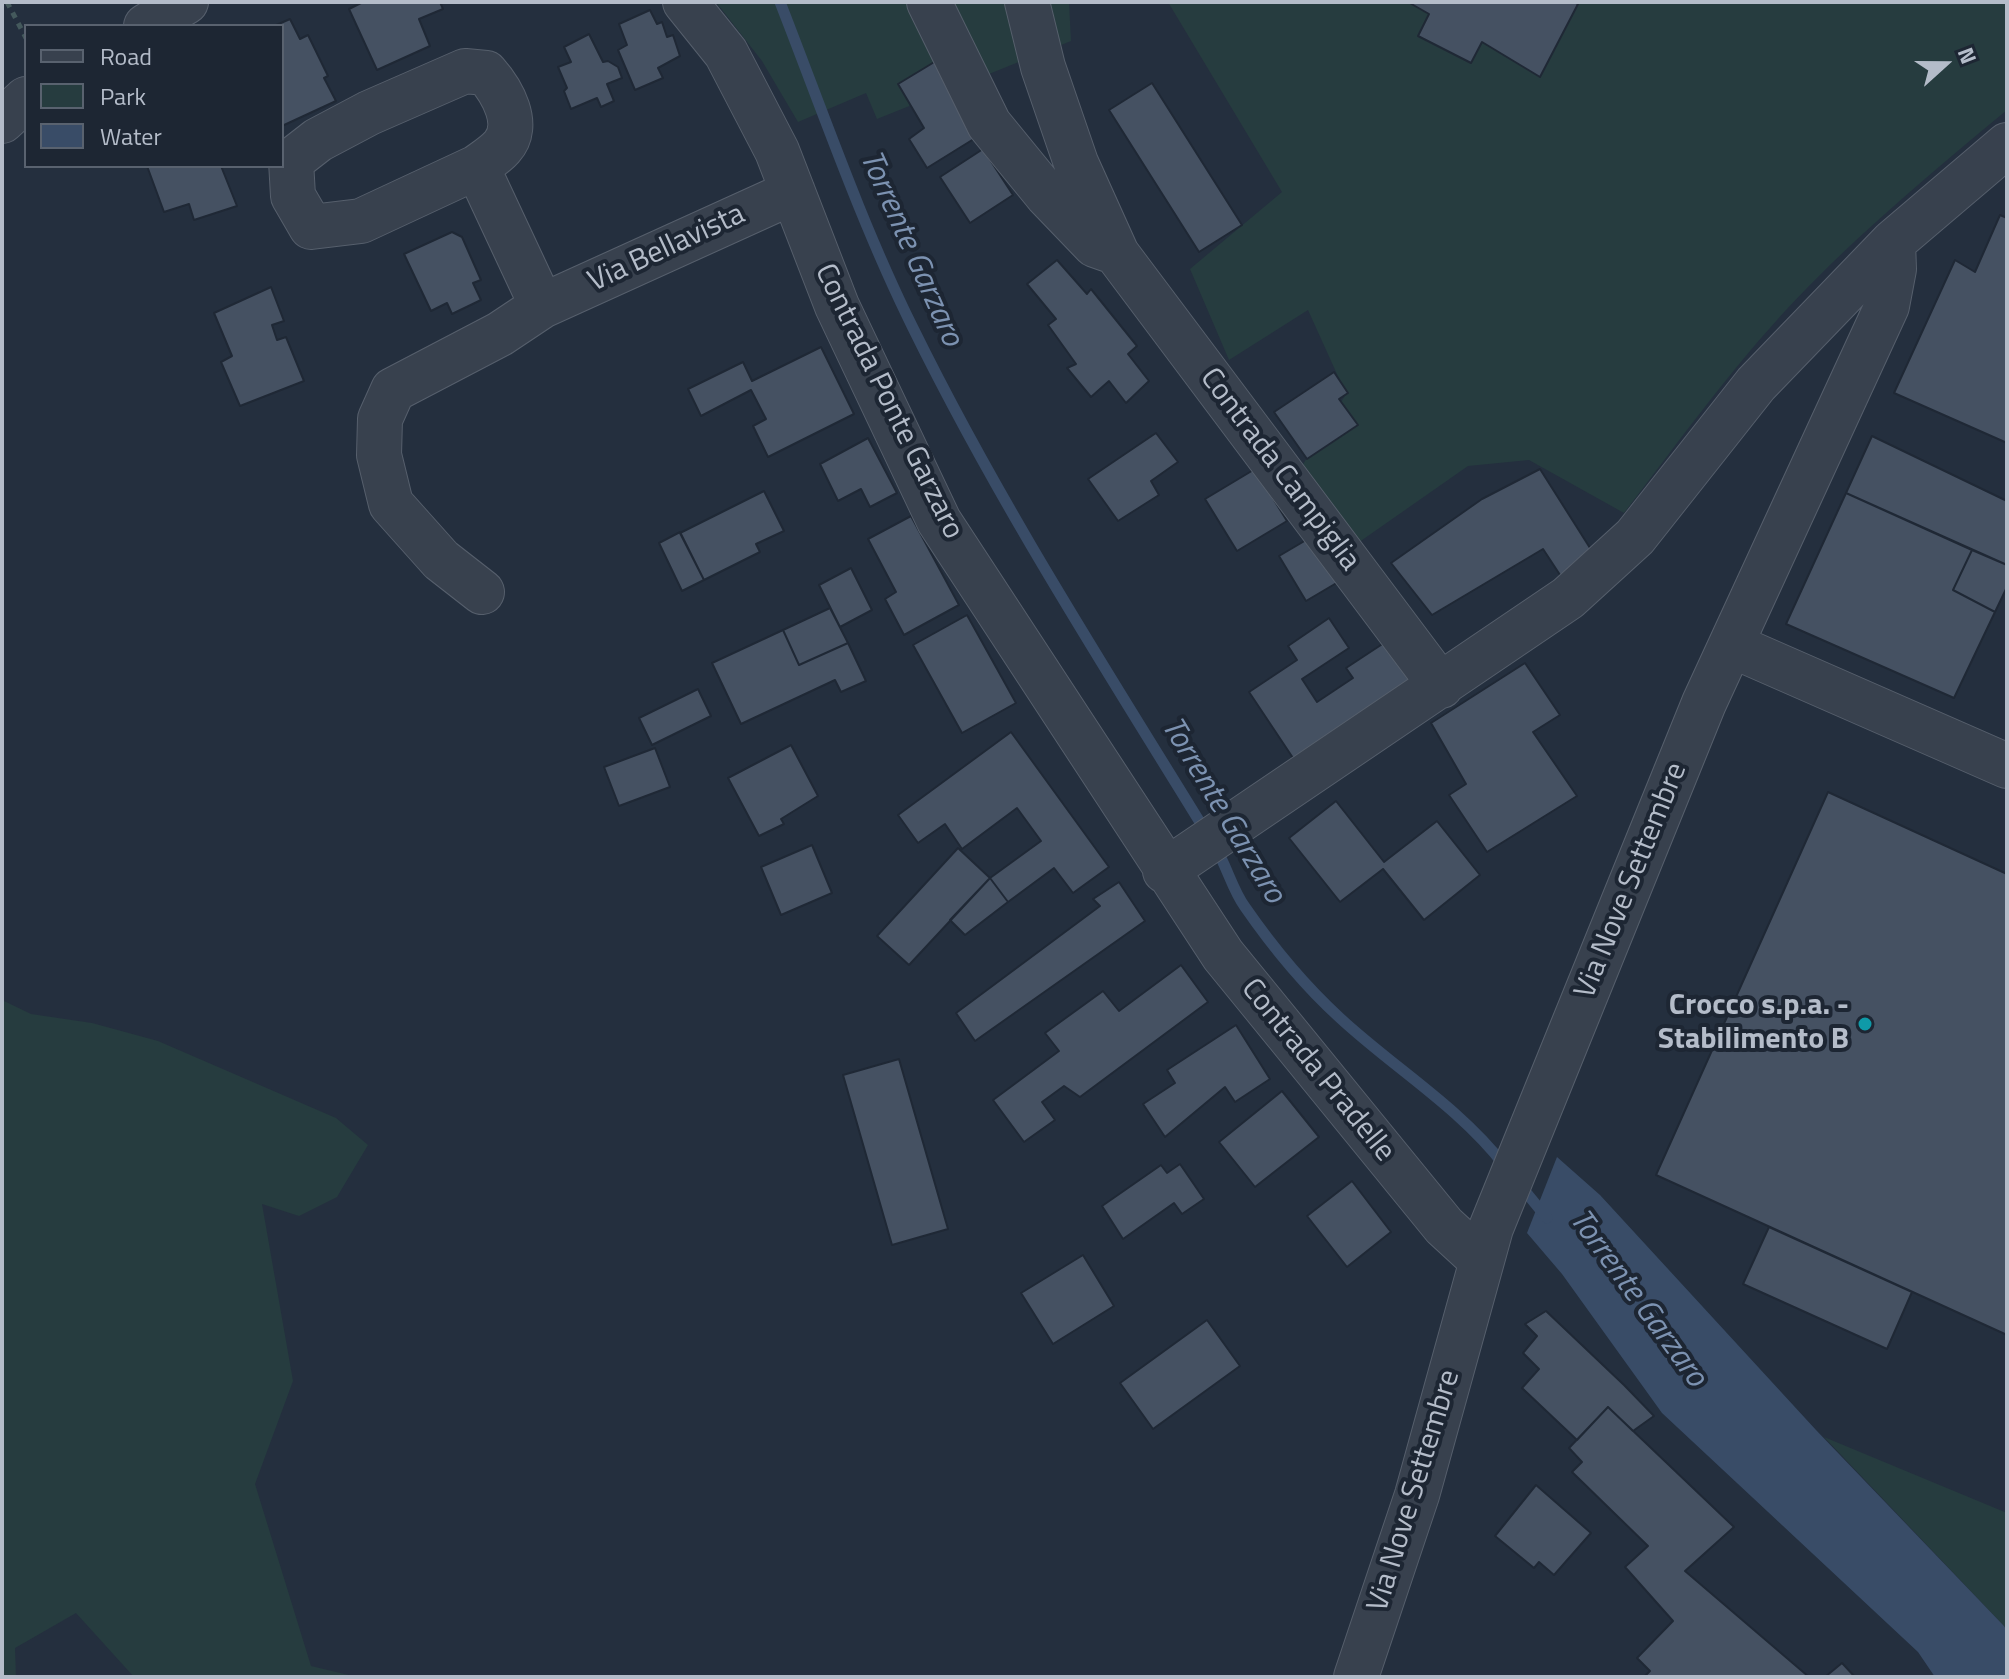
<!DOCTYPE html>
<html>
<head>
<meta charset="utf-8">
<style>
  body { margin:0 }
  #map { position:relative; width:2009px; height:1679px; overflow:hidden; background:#242f3e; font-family:"Titillium Web",sans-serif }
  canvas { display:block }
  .frame { position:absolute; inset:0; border:4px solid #b4bcc9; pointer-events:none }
  .legend { position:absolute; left:24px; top:24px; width:260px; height:144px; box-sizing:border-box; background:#1d2633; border:2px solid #59626f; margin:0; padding:10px 14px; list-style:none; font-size:24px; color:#b4bcc9 }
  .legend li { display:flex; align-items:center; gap:16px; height:40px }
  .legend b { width:40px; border:2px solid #59626f }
  .north { position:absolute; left:1905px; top:24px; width:80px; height:80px; -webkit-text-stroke:6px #1d2633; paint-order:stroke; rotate:69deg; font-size:22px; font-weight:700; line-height:32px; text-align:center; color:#b4bcc9 }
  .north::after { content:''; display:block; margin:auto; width:28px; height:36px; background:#b4bcc9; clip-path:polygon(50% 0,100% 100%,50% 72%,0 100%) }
</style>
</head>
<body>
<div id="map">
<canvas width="2009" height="1679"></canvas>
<div class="frame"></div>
<ul class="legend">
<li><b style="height:10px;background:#38414e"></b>Road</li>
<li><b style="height:22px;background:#263c3f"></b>Park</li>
<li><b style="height:22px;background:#394c67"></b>Water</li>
</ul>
<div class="north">N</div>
</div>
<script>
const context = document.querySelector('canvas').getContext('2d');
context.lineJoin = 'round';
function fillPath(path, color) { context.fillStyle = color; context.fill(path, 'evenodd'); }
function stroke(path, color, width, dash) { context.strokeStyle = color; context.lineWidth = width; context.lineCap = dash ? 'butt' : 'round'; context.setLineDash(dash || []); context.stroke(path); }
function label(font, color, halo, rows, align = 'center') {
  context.font = font + ' "Titillium Web",sans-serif'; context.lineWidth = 8; context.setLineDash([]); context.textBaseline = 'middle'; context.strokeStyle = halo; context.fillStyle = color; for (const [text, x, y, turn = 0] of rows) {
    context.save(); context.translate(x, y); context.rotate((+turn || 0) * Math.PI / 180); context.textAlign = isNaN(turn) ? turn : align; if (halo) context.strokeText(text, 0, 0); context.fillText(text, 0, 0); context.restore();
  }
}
fillPath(new Path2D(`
  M716 2H1069L1071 41 877 119 866 93 798 122 762 61Z
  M1168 2H2007V110C1938 167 1871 223 1808 287 1740 356 1683 436 1624 513L1529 460 1468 466 1335 559 1291 484 1346 394 1308 310 1229 360 1190 269 1282 192Z
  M2 1000 31 1014 92 1023 158 1041 336 1118 368 1145 337 1197 299 1216 262 1204 293 1381 255 1484 311 1666 357 1677H134L76 1613 15 1648 16 1677H2Z
  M1824 1437 2007 1513V1631L2004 1626Z`), '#263c3f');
fillPath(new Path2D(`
  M1557 1157 1600 1195 1816 1430 2004 1626 2007 1631V1677H1935L1918 1652 1662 1413 1562 1274 1527 1233Z`), '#394c67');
stroke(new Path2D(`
  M780 2C823 112 861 223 913 328 999 503 1104 666 1206 832
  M1215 847C1227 866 1232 889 1245 907 1272 946 1305 986 1340 1018 1394 1068 1459 1107 1504 1165
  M1520 1185 1547 1218`), '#394c67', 11);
const building = new Path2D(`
  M363 2H440L443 9 419 19 430 46 377 70 349 9Z
  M1408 2H1574L1578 4 1540 77 1482 42 1471 63 1418 36 1429 14Z
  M650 10 657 24 662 22 667 37 673 35 680 56 658 68 663 78 635 90 618 50 627 45 619 24Z
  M290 19 300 39 308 35 328 76 324 78 336 101 282 126V26H274Z
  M589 34 603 62 608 61 618 67 622 78 607 84 614 101 601 107 597 98 571 109 564 91 567 88 558 67 571 62 564 47Z
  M936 61 977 137 927 168 909 139 924 128 898 84Z
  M1152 83 1242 225 1199 252 1109 110Z
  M983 149 1013 195 970 223 940 177Z
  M147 166H221L237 206 194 220 189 204 164 212Z
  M2000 215 2007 218V443L1894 393 1955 260 1975 272Z
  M452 232 462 237 481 280 473 283 481 300 452 314 447 303 431 311 404 254Z
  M1057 260 1087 294 1091 289 1137 346 1128 354 1149 381 1126 403 1109 381 1091 397 1067 368 1076 364 1048 325 1056 319 1027 284Z
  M271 287 284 321 272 325 277 340 286 337 304 381 240 406 221 362 232 356 214 313Z
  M821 347 854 414 768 457 753 426 766 419 751 390 701 416 688 389 743 362 752 381Z
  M1334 372 1348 393 1339 399 1358 425 1307 459 1274 412Z
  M1156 433 1178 462 1151 481 1159 495 1118 521 1088 479Z
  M1872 436 2007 501V565L1846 493Z
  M868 438 897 493 870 507 861 489 838 501 820 464Z
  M1255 469 1287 521 1237 551 1205 499Z
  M1540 469 1597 559 1566 584 1543 549 1432 615 1391 563 1482 499Z
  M764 491 784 531 756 544 760 552 704 580 680 533Z
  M1846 493 1972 550 1953 590 1995 612 1954 698 1786 624Z
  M911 516 959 605 904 635 885 599 896 592 868 539Z
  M680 532 704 580 682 591 659 543Z
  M1318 533 1345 578 1306 601 1279 556Z
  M1972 550 2007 565V587L1995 612 1953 590Z
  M851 568 872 610 840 627 819 585Z
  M830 608 848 643 799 665 783 630Z
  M967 615 1016 703 962 733 913 645Z
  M1329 618 1349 648 1302 679 1317 702 1353 678 1346 668 1390 639 1417 680 1295 761 1249 692 1297 660 1288 646Z
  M783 630 799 665 848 643 866 681 841 692 835 680 741 724 712 663Z
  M1525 663 1560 715 1533 732 1577 796 1487 852 1449 795 1466 784 1431 723Z
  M698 689 711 716 652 745 639 718Z
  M1011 732 1109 867 1073 893 1054 868 1008 902 990 878 1041 841 1017 808 962 849 945 824 918 843 898 815Z
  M791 745 818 796 781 819 784 824 759 836 728 778Z
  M655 748 670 787 619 806 604 767Z
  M1828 792 2007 874V1335L1656 1175Z
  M1336 801 1384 862 1437 821 1480 875 1424 920 1383 869 1340 902 1289 838Z
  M812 845 832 893 781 915 761 867Z
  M958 848 990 878 909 965 877 936Z
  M990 878 1008 902 965 935 950 920Z
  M1119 882 1145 921 975 1041 956 1013 1100 906 1093 899Z
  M1181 965 1208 1002 1080 1097 1064 1086 1042 1102 1055 1120 1024 1142 993 1100 1059 1051 1045 1033 1103 991 1119 1011Z
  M1236 1025 1270 1079 1235 1102 1225 1087 1165 1137 1143 1104 1175 1083 1167 1070Z
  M899 1059 948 1229 892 1245 843 1075Z
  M1282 1091 1319 1137 1255 1187 1219 1142Z
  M1180 1164 1204 1199 1182 1214 1174 1203 1123 1239 1102 1206 1161 1165 1167 1173Z
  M1352 1181 1391 1232 1347 1267 1307 1216Z
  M1769 1227 1912 1292 1887 1349 1743 1284Z
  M1083 1255 1114 1306 1053 1344 1021 1293Z
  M1546 1311 1624 1385 1654 1416 1633 1431 1608 1407 1577 1440 1522 1388 1539 1369 1523 1353 1537 1336 1525 1324Z
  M1207 1320 1240 1366 1153 1429 1120 1383Z
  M1608 1407 1734 1527 1685 1571 1809 1677H1644L1650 1671 1637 1658 1673 1621 1625 1567 1648 1546 1572 1472 1582 1462 1569 1448Z
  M1536 1485 1591 1533 1554 1575 1539 1562 1534 1568 1495 1536Z
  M1842 1663 1855 1677H1825Z`);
fillPath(building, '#455162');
stroke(building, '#1f2835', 2);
const minor = new Path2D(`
  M685 2 726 53 777 151 837 306 939 521 1223 955 1444 1226 1481 1260
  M929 2 989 124 1047 195 1095 245 1112 251
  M1027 2 1043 67 1076 163 1117 254 1441 686
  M146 26 186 2
  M2 121 26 99
  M477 167 361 221 311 227 293 196 291 161 318 140 369 113 465 71 486 73C502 91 522 125 502 147 495 155 485 161 477 167L542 306
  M482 592 441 560 391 504 379 455 380 419 393 390 500 334 542 306 793 192
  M1731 645 2007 766
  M1165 871 1568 598 1635 537 1756 384 1893 242
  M1356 1677 1417 1495 1491 1228 1704 703 1887 306 1894 269 1893 242 2007 145`);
stroke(minor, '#565f6c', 46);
stroke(new Path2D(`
  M7 2 26 38`), '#44595c', 5, [6, 6]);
stroke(minor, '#38414e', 44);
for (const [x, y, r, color] of [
  [1865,1024,8,"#0f9aa8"]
]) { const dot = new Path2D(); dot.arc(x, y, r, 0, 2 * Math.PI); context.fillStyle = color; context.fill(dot); stroke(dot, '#1d2633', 3); }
label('30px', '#b4bcc9', '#1d2633', [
  ["Via Bellavista",667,249,-25],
  ["Contrada Ponte Garzaro",888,402,64],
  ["Contrada Campiglia",1279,470,53],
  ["Via Nove Settembre",1632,881,-68],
  ["Contrada Pradelle",1317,1071,51],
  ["Via Nove Settembre",1415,1491,-73]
]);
label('bold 30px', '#b4bcc9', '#1d2633', [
  ["Crocco s.p.a. -",1849,1007],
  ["Stabilimento B",1849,1041]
], 'right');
label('italic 32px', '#7c92b1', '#1d2633', [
  ["Torrente Garzaro",910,249,66],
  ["Torrente Garzaro",1222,811,59],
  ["Torrente Garzaro",1637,1299,54]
]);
</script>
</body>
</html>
